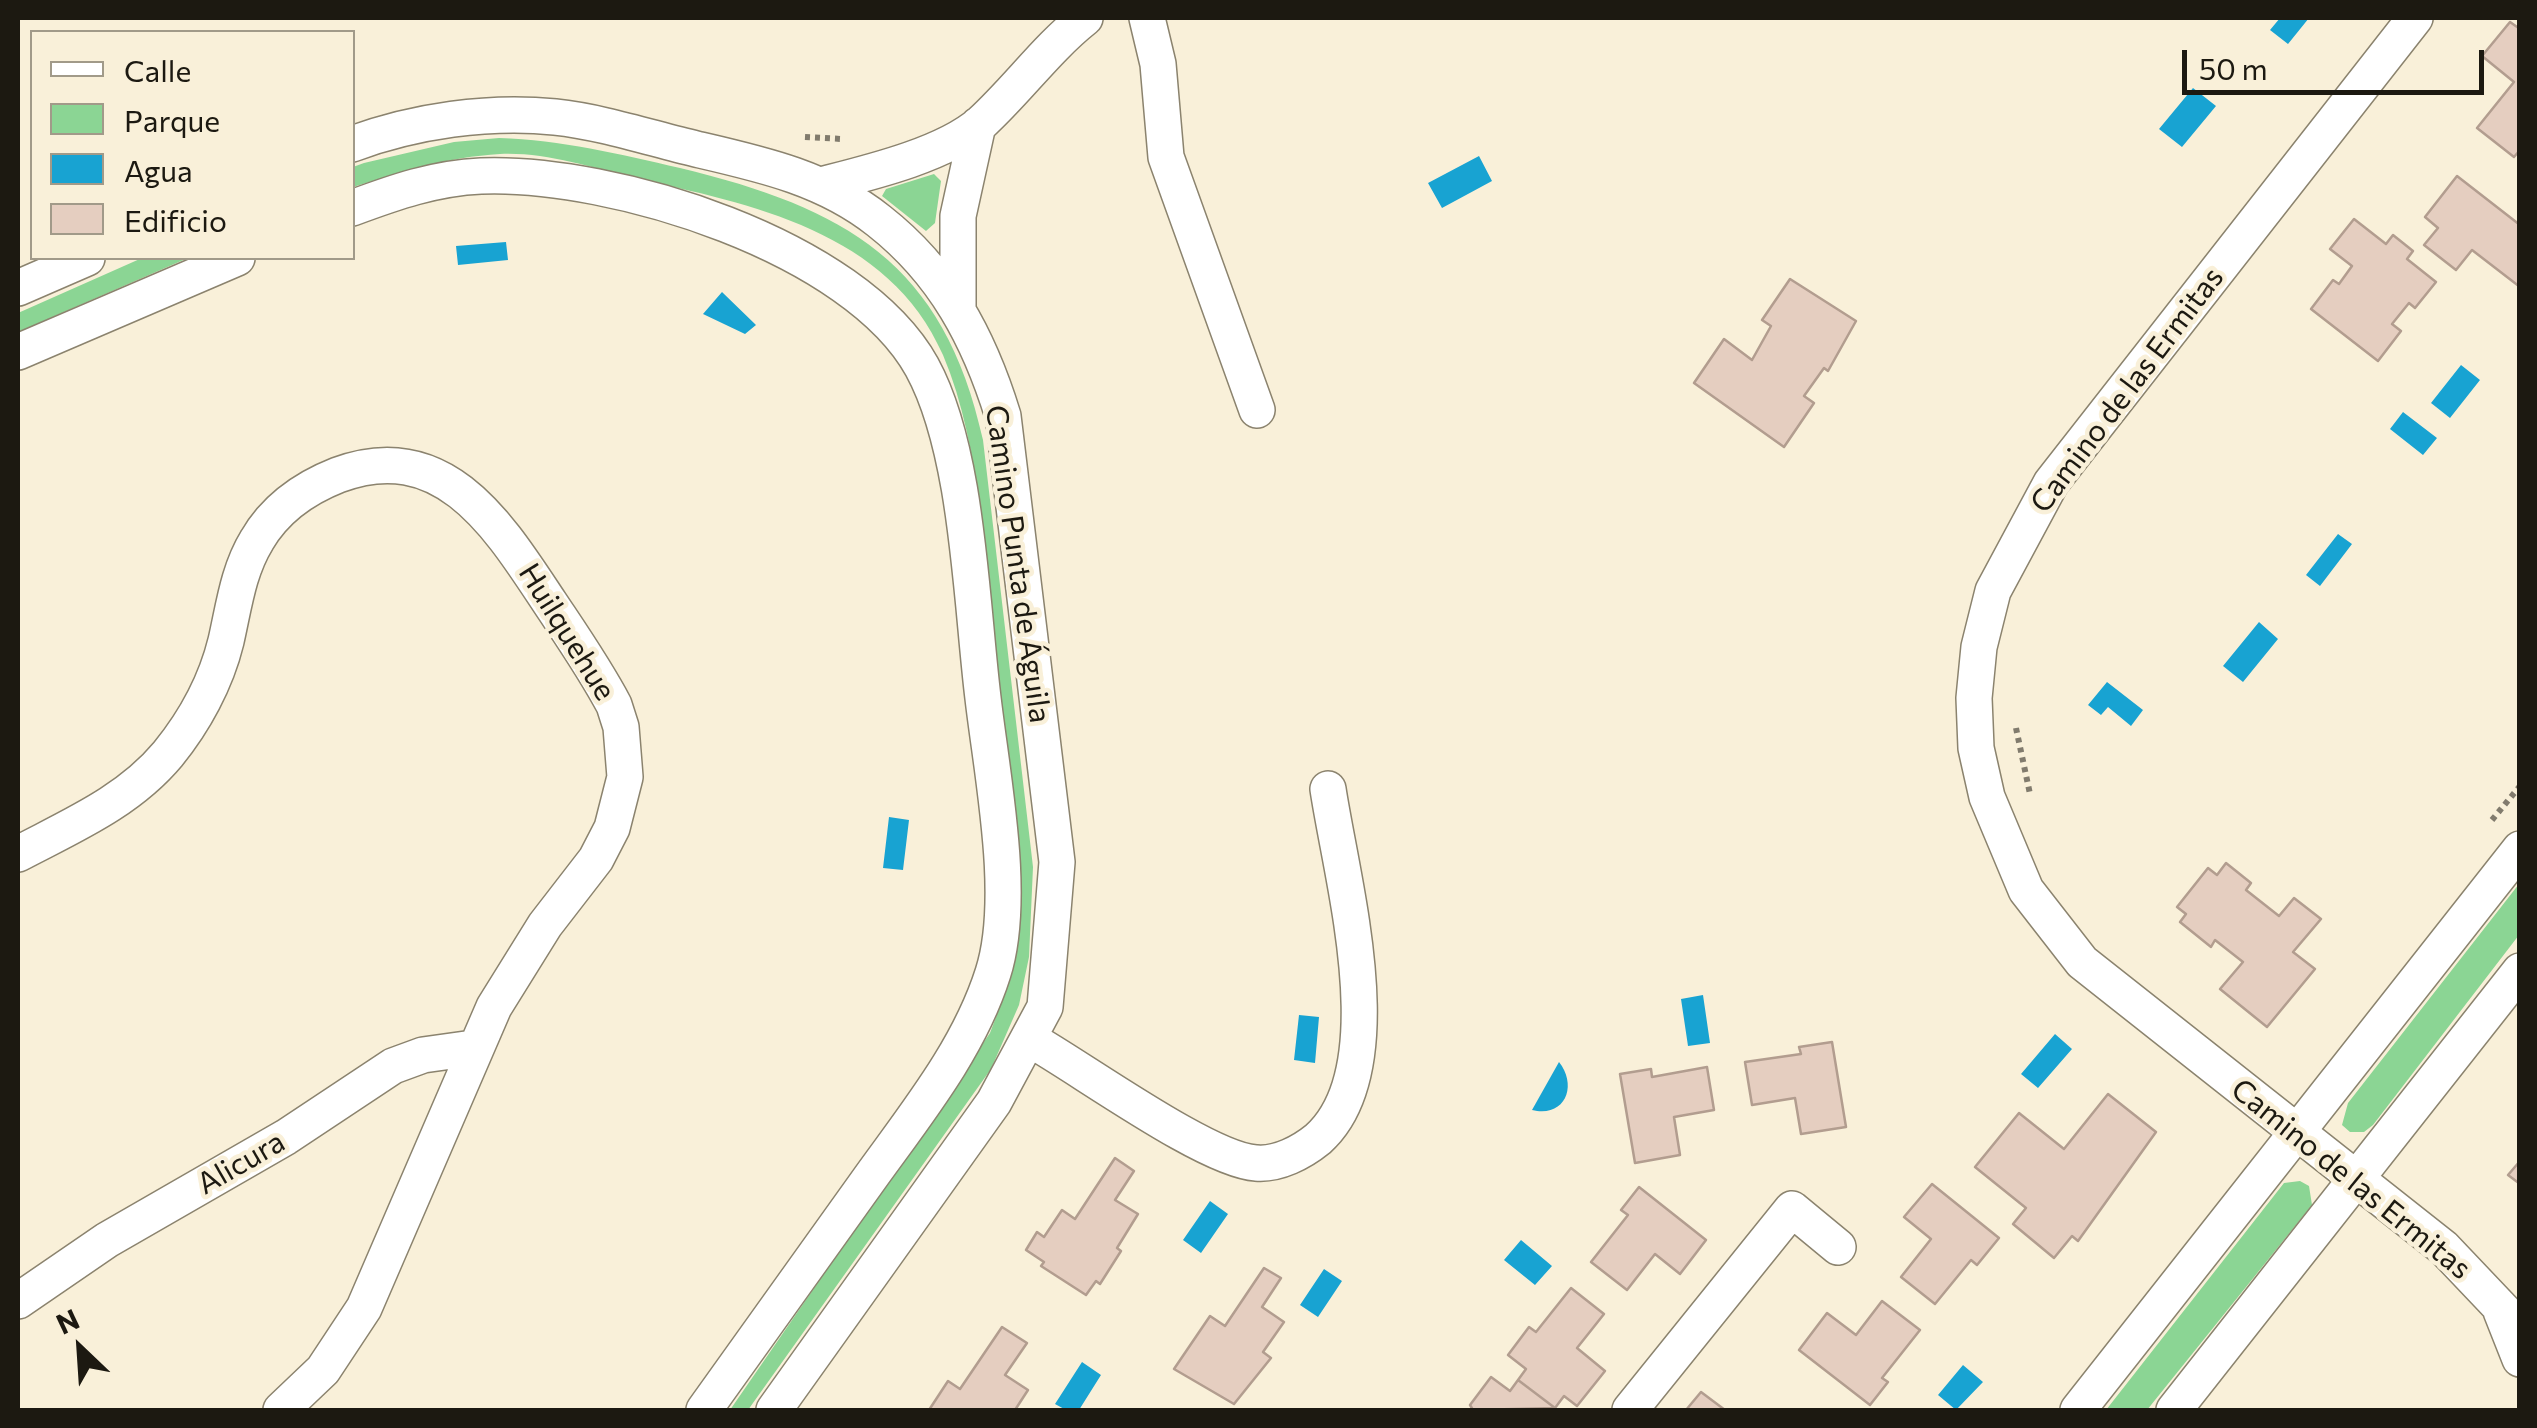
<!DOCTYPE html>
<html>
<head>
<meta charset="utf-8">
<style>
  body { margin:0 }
  #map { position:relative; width:2537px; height:1428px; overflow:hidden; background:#f9f0d9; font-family:Commissioner,sans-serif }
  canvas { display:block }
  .frame { position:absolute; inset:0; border:20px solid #1c1911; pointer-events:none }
  .legend { position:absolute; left:30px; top:30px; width:325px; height:230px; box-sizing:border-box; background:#f9f0d9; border:2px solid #a19a89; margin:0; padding:12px 18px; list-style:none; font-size:30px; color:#1c1911 }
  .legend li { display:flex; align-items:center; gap:20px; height:50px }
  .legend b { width:50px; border:2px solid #a19a89 }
  .north { position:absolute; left:30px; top:1298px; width:100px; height:100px; -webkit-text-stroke:8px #f9f0d9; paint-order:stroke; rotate:335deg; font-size:28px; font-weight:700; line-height:40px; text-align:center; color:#1c1911 }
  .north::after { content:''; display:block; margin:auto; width:35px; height:45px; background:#1c1911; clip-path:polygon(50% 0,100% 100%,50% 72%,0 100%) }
  .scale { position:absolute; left:2182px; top:50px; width:302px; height:45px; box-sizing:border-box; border:5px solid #1c1911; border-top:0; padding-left:12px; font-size:30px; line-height:35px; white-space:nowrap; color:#1c1911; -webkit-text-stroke:8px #f9f0d9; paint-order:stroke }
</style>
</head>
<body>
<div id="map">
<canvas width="2537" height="1428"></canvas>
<div class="frame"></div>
<ul class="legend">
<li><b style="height:12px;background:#fff"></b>Calle</li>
<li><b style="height:28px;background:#8bd594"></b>Parque</li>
<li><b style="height:28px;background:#18a3d2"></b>Agua</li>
<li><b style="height:28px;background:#e5cec0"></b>Edificio</li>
</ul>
<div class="north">N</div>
<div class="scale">50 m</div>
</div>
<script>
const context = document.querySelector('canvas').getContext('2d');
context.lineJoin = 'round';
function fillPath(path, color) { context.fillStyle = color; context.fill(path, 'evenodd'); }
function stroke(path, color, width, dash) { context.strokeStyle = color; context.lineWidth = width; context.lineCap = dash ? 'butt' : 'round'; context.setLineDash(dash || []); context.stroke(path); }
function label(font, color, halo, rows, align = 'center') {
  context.font = font + ' Commissioner,sans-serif'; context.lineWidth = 9; context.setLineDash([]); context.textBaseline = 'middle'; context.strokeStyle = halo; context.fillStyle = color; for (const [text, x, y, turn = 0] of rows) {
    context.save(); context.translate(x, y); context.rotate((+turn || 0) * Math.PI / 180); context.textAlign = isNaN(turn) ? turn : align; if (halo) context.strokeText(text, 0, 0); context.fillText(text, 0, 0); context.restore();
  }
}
fillPath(new Path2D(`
  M499 138C561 140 620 154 680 168 845 208 944 262 983 440L1033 867 1029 957 1019 1005 991 1069 748 1410H730L990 1033C1003 999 1016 967 1018 931 1025 847 1006 758 996 675 984 573 983 449 943 355 889 231 750 204 634 178 590 167 545 152 500 154 448 157 401 172 353 187V167L364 163 454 142Z
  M934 174 941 181 935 223 926 231 882 196 886 189Z
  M142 258H188L18 332V313Z
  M2519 884V935L2373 1125 2364 1132H2350L2342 1125 2348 1103Z
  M2300 1181 2309 1186 2312 1205 2147 1410H2106L2284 1183Z`), '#8bd594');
fillPath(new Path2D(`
  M2280 18H2309L2288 44 2270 30Z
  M2193 88 2216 106 2182 147 2159 129Z
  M1479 156 1492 181 1442 208 1428 183Z
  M506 242 508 260 458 265 456 246Z
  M722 292 756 325 745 334 703 314Z
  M2461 365 2480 380 2450 418 2431 403Z
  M2403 412 2437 438 2423 455 2390 429Z
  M2338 534 2352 544 2320 586 2306 575Z
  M2259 622 2278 639 2243 682 2223 666Z
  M2107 682 2143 710 2131 726 2108 707 2101 715 2088 705Z
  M889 817 909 820 903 870 883 868Z
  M1703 995 1710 1043 1688 1046 1681 999Z
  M1299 1015 1319 1017 1315 1063 1294 1060Z
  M2055 1034 2072 1049 2038 1088 2021 1074Z
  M1559 1062C1578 1086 1565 1118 1532 1110Z
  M1210 1201 1228 1214 1201 1253 1183 1240Z
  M1521 1240 1552 1266 1535 1285 1504 1260Z
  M1324 1269 1342 1281 1318 1317 1300 1305Z
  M1082 1362 1101 1375 1079 1410H1066L1055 1404Z
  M1963 1365 1983 1382 1956 1410 1938 1395Z`), '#18a3d2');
const building = new Path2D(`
  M2510 22 2520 29V150L2514 157 2477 128 2514 82 2482 56Z
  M2457 176 2520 225V287L2472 250 2456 270 2424 245 2438 228 2425 217Z
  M2354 219 2386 244 2393 235 2413 251 2407 259 2436 282 2415 308 2409 303 2392 324 2401 331 2378 361 2311 309 2333 280 2339 284 2352 266 2330 249Z
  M1790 279 1856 321 1828 371 1824 368 1804 396 1814 403 1784 447 1694 383 1724 339 1752 360 1771 326 1762 320Z
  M2226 863 2251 883 2246 890 2279 916 2294 898 2321 919 2293 952 2315 969 2267 1027 2220 989 2243 962 2215 940 2211 947 2180 922 2186 914 2177 907 2208 868 2217 875Z
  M1832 1042 1846 1127 1801 1134 1795 1098 1752 1105 1745 1062 1801 1054 1799 1047Z
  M1707 1067 1714 1110 1674 1117 1680 1155 1635 1163 1620 1074 1651 1069 1652 1077Z
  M2108 1094 2156 1132 2078 1241 2072 1236 2054 1258 2013 1224 2026 1208 1975 1167 2019 1113 2064 1149Z
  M1115 1158 1134 1171 1115 1200 1138 1214 1117 1248 1121 1251 1100 1284 1096 1281 1086 1295 1041 1266 1044 1262 1026 1250 1037 1232 1044 1237 1062 1210 1075 1219Z
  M2520 1161V1184L2508 1175Z
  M1932 1184 1999 1238 1977 1265 1971 1260 1935 1304 1901 1277 1931 1239 1904 1217Z
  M1639 1187 1706 1240 1680 1274 1655 1254 1627 1290 1591 1262 1628 1215 1621 1210Z
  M1264 1268 1281 1278 1262 1307 1284 1322 1263 1352 1271 1358 1234 1404 1174 1369 1210 1316 1225 1326Z
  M1571 1288 1604 1314 1577 1348 1605 1371 1577 1406 1564 1396 1555 1408 1518 1380 1526 1369 1508 1355 1529 1327 1536 1332Z
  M1882 1301 1920 1330 1882 1378 1888 1382 1870 1405 1799 1350 1827 1313 1856 1335Z
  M1002 1327 1027 1343 1005 1375 1028 1390 1015 1410H929L948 1381 960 1389Z
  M1491 1377 1510 1391 1518 1380 1555 1408 1473 1410 1470 1405Z
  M1701 1392 1725 1410H1686Z`);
fillPath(building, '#e5cec0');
stroke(building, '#b29d8f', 2.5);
const street = new Path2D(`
  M1147 18 1158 64 1166 157 1257 410
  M2415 18 2051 483 1993 591 1979 647 1974 698 1976 748 1987 797 2026 890 2082 962 2444 1248 2520 1328
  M352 144C414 121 489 110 555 117 602 122 650 138 696 149 761 164 825 178 879 221 944 272 979 338 1003 416L1057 862 1045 1007 994 1102 774 1410
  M821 185C868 173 944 155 981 123 1018 89 1046 49 1085 18
  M352 208C395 192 435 178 481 176 613 171 855 246 922 367 968 451 971 600 983 698 992 776 1017 898 993 973 969 1049 916 1114 870 1178 815 1256 759 1333 704 1410
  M18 288 87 258
  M958 307V216L978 125
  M18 352 237 258
  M18 854C71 826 128 802 168 754 194 722 216 682 226 641 234 606 238 571 257 540 275 509 305 488 338 475 445 435 500 528 550 603 572 636 595 669 614 705L621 727 625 777 612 828 596 859 545 925 494 1007 364 1308 323 1370 281 1410
  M1031 1040C1081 1068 1207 1160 1256 1163 1278 1165 1302 1152 1318 1139 1396 1069 1342 882 1328 789
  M18 1301 107 1240 286 1137 393 1066 423 1055 473 1048
  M2501 1311 2520 1359
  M1630 1410 1792 1209 1838 1247
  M2078 1410 2520 849
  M2174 1410 2520 971`);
stroke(street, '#8b836e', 38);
stroke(new Path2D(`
  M805 137 842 139
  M2016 728 2030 794
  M2492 820 2520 786`), '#817b6d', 6, [5, 5]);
stroke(street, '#fff', 35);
label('30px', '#1c1911', '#f9f0d9', [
  ["Camino de las Ermitas",2127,390,-53],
  ["Camino Punta de Águila",1018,564,82],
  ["Huilquehue",567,632,58],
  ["Alicura",241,1163,-30],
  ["Camino de las Ermitas",2351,1179,39]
]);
</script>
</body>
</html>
